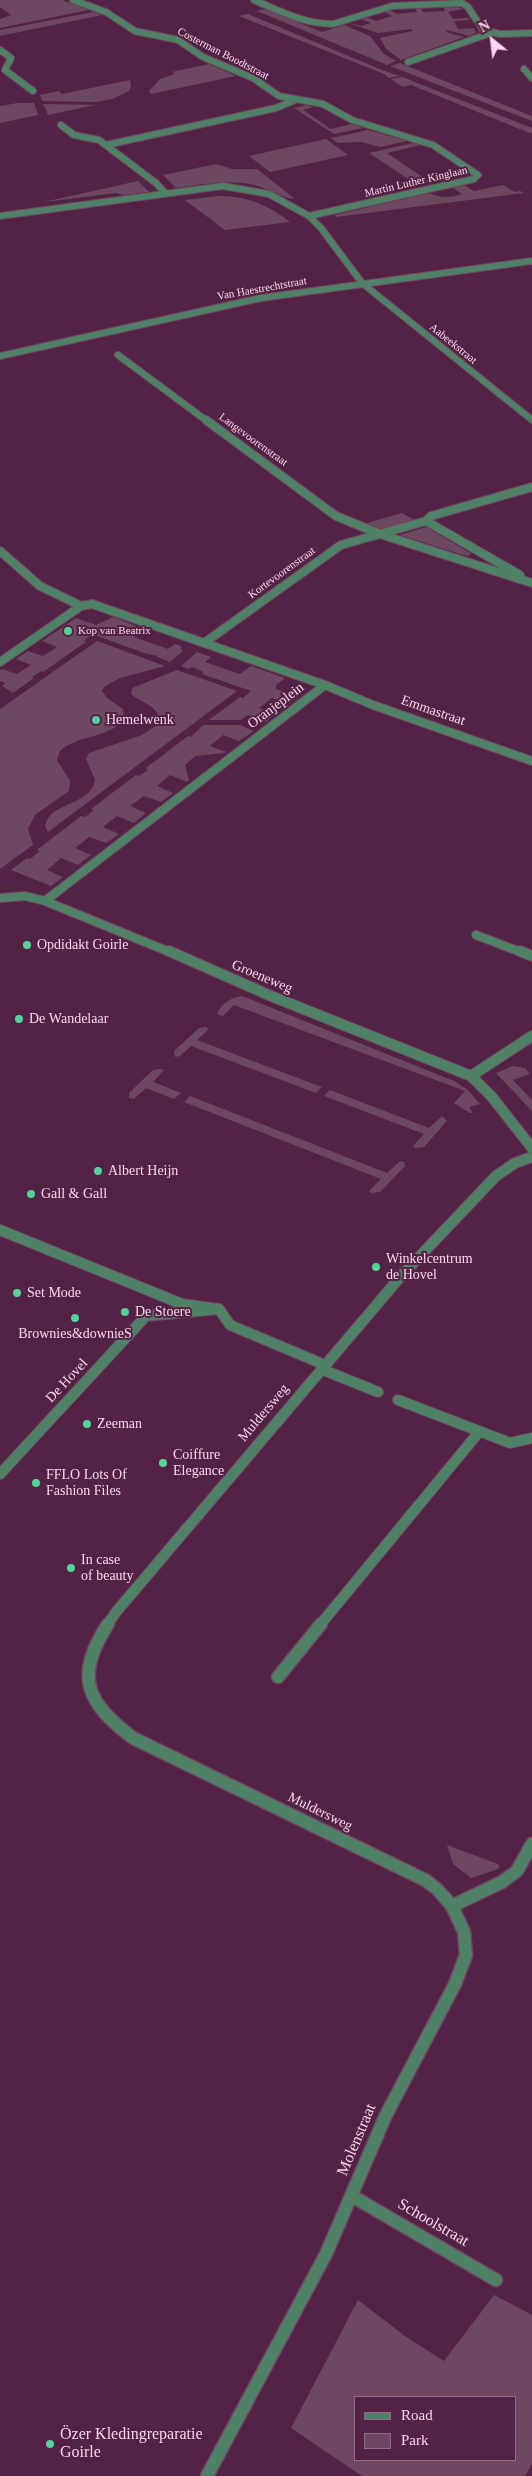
<!DOCTYPE html>
<html>
<head>
<meta charset="utf-8">
<style>
  body { margin:0 }
  #map { position:relative; width:532px; height:2476px; overflow:hidden; background:#542245; font-family:"Times New Roman",serif }
  canvas { display:block }
  .legend { position:absolute; left:354px; top:2396px; width:162px; height:65px; box-sizing:border-box; background:#542245; border:1px solid #956a88; margin:0; padding:6px 9px; list-style:none; font-size:15px; color:#f7d7ec }
  .legend li { display:flex; align-items:center; gap:10px; height:25px }
  .legend b { width:25px; border:1px solid #956a88 }
  .north { position:absolute; left:467px; top:15px; width:50px; height:50px; -webkit-text-stroke:4px #542245; paint-order:stroke; rotate:331deg; font-size:14px; font-weight:700; line-height:20px; text-align:center; color:#f7d7ec }
  .north::after { content:''; display:block; margin:auto; width:18px; height:22px; background:#f7d7ec; clip-path:polygon(50% 0,100% 100%,50% 72%,0 100%) }
</style>
</head>
<body>
<div id="map">
<canvas width="532" height="2476"></canvas>
<ul class="legend">
<li><b style="height:6px;background:#4e8166"></b>Road</li>
<li><b style="height:14px;background:#6d4961"></b>Park</li>
</ul>
<div class="north">N</div>
</div>
<script>
const context = document.querySelector('canvas').getContext('2d');
context.lineJoin = 'round';
function fillPath(path, color) { context.fillStyle = color; context.fill(path, 'evenodd'); }
function stroke(path, color, width, dash) { context.strokeStyle = color; context.lineWidth = width; context.lineCap = dash ? 'butt' : 'round'; context.setLineDash(dash || []); context.stroke(path); }
function label(font, color, halo, rows, align = 'center') {
  context.font = font + ' "Times New Roman",serif'; context.lineWidth = 4; context.setLineDash([]); context.textBaseline = 'middle'; context.strokeStyle = halo; context.fillStyle = color; for (const [text, x, y, turn = 0] of rows) {
    context.save(); context.translate(x, y); context.rotate((+turn || 0) * Math.PI / 180); context.textAlign = isNaN(turn) ? turn : align; if (halo) context.strokeText(text, 0, 0); context.fillText(text, 0, 0); context.restore();
  }
}
fillPath(new Path2D(`
  M0 0H62L89 10 0 28V19L11 15 0 7Z
  M443 5 456 6 463 9 448 12 453 19 468 18 469 20 454 21 458 29 474 28 476 33 469 36 447 30 446 32 464 37 401 60 386 49 380 38 412 31V29L378 33 348 23 362 26 371 23 361 19 366 17 376 21 392 16 383 11 390 10 397 14 417 12 414 7 420 6 423 12 445 11Z
  M265 9 322 32 344 25 370 36 384 54 396 61 387 65 257 11Z
  M93 12 102 15 0 36V30Z
  M248 14 382 70 400 76 389 78 384 74 239 16Z
  M400 63 532 116V121L390 66Z
  M209 64 236 76 151 94 149 91 160 79 175 74 172 72Z
  M402 77 532 128V134L411 85 403 87 391 79Z
  M130 80 131 86 129 91 112 99 96 102 42 101 40 95 59 91 62 94Z
  M18 103H34L38 115 0 123V106Z
  M43 104 95 105 48 115Z
  M306 105 313 107 303 110 331 129 351 124 363 128 334 134 294 108Z
  M368 130 407 141 380 147 361 142 338 143 331 138Z
  M326 139 348 155 270 172 249 156Z
  M413 143 420 145 387 153 430 182 417 185 369 153Z
  M216 164 232 169H257L295 199C283 199 267 188 255 185 228 179 202 184 176 188L163 175Z
  M138 181 149 192 124 195 116 193 44 202Z
  M464 185 474 191 503 185 515 192 520 191 524 193 336 217 335 215 429 193C441 198 448 198 462 194L453 188Z
  M218 196C245 195 269 205 290 222L225 230 185 200Z
  M402 513 414 520 382 529 364 524Z
  M426 527 472 554 467 556 400 535Z
  M113 617 144 629 134 637 168 649 175 644 181 646 182 652 170 662 157 657 158 656 144 653 92 634 84 641 86 642 43 672 41 671 32 677 34 678 13 693 2 686 5 683 0 681V670L2 669 17 674 31 665 16 659 28 651 43 656 57 647 42 641 76 618 96 625Z
  M97 641 165 666 120 678 104 687 102 691 107 698 123 709 124 719C109 739 78 734 60 751L57 760 70 781 69 791 35 815 28 829 33 845 0 869V709Z
  M197 652 211 657 205 662 240 674 251 666 285 678 276 685V689L298 697 288 704 272 698 259 708 275 714 266 722 248 715 241 720H209L240 697 243 698 251 691 202 674 204 672 192 667 189 669 181 666Z
  M177 670 237 691 48 832 45 826C50 801 90 807 95 780L86 759 89 753 142 735 159 724C162 706 141 703 131 694L132 688Z
  M203 725H240L254 731 239 741 223 735 210 746 226 752 224 753 195 756 185 765 189 780 187 782 170 775 157 786 173 793 161 802 144 796 130 806 146 813 134 823 117 816 103 827 119 834 106 843 89 837 75 848 91 855 78 865 61 858 47 870 63 877 51 886 11 870 27 858 30 859 40 851 37 850 81 816 85 817 94 810 91 809 136 775 139 776 148 770 146 768 188 736 191 737Z
  M242 996 454 1081 468 1090 480 1104 469 1107 473 1113H470L454 1103 465 1091 234 1005 223 1016 217 1014C220 1004 232 997 242 996Z
  M206 1027 209 1029 197 1040 322 1087 316 1093 191 1046 180 1056 175 1057 174 1051 199 1028Z
  M513 1066 525 1068 530 1074 513 1080 532 1100V1111L496 1073Z
  M159 1069 164 1070 153 1082 181 1093 174 1099 146 1088 134 1099 129 1098V1093L153 1070Z
  M330 1090 429 1128 442 1116 447 1121 424 1147 416 1148 413 1146 424 1134 324 1096Z
  M190 1096 387 1173 400 1161 404 1162 405 1166 380 1192 371 1193 369 1191 381 1179 184 1102Z
  M447 1845 498 1864 500 1866 498 1869 471 1878 453 1864Z
  M494 2295 532 2315V2464L525 2476H362L291 2428 358 2300 405 2336 444 2361ZM356 2397H516V2460H356Z`), '#6d4961');
const serviceFar2 = new Path2D(`
  M476 935 523 953`);
const serviceFar1 = new Path2D(`
  M520 951 532 956
  M321 1369 378 1392
  M398 1400 510 1443 532 1438
  M320 1625 479 1432`);
const service = new Path2D(`
  M278 1677 321 1624
  M352 2196 496 2280`);
const pedestrian = new Path2D(`
  M0 1230 182 1304 219 1309 146 1316 0 1474
  M219 1309 230 1325 325 1365`);
const minorFar3 = new Path2D(`
  M73 0 106 12 135 31 178 40 203 57 253 78 279 96 323 104 352 120 433 145 478 175 474 179 309 216
  M254 0C280 11 304 24 333 24L392 6 462 3 468 7 483 30 500 34 532 33
  M0 50 11 58 5 70 33 91
  M408 62 491 33
  M524 69 532 78
  M61 125 74 135 99 140 156 183 165 193
  M106 145 276 108 295 100
  M0 216 223 186 269 194 309 216 321 228 362 283 532 420
  M118 355 207 421
  M0 356 261 298 532 261`);
const minorFar2 = new Path2D(`
  M206 420 336 516 380 534 532 583
  M426 521 520 575
  M0 551 40 586 81 606
  M204 643 341 545 426 521 431 516 532 487
  M0 662 81 606 92 604 325 685 45 901 25 896 0 898
  M325 685 373 705 532 761
  M45 901 172 953`);
const minorFar1 = new Path2D(`
  M169 951 271 996 471 1076 492 1097 532 1148
  M471 1076 532 1036`);
const minor = new Path2D(`
  M452 1906 502 1882 517 1871 532 1844`);
const tertiaryFar1 = new Path2D(`
  M107 1625 116 1612 401 1276 496 1176 515 1163 532 1157`);
const tertiary = new Path2D(`
  M108 1624C74 1677 86 1702 133 1738L425 1880 437 1889 452 1906 464 1932 466 1955 455 1984 386 2115 326 2254 207 2476`);
stroke(serviceFar2, '#714363', 10);
stroke(serviceFar1, '#714363', 12);
stroke(service, '#714363', 15);
stroke(pedestrian, '#714363', 12);
stroke(minorFar3, '#714363', 8);
stroke(minorFar2, '#714363', 10);
stroke(minorFar1, '#714363', 12);
stroke(minor, '#714363', 15);
stroke(tertiaryFar1, '#714363', 12);
stroke(tertiary, '#714363', 15);
stroke(serviceFar2, '#4e8166', 8);
stroke(serviceFar1, '#4e8166', 10);
stroke(service, '#4e8166', 12);
stroke(pedestrian, '#4e8166', 10);
stroke(minorFar3, '#4e8166', 6);
stroke(minorFar2, '#4e8166', 8);
stroke(minorFar1, '#4e8166', 10);
stroke(minor, '#4e8166', 12);
stroke(tertiaryFar1, '#4e8166', 10);
stroke(tertiary, '#4e8166', 12);
for (const [x, y, r, color] of [
  [68,631,5,"#52d397"],
  [96,720,5,"#52d397"],
  [27,945,5,"#52d397"],
  [19,1019,5,"#52d397"],
  [98,1171,5,"#52d397"],
  [31,1194,5,"#52d397"],
  [376,1267,5,"#52d397"],
  [17,1293,5,"#52d397"],
  [125,1312,5,"#52d397"],
  [75,1318,5,"#52d397"],
  [87,1424,5,"#52d397"],
  [163,1463,5,"#52d397"],
  [36,1483,5,"#52d397"],
  [71,1568,5,"#52d397"],
  [50,2444,5,"#52d397"]
]) { const dot = new Path2D(); dot.arc(x, y, r, 0, 2 * Math.PI); context.fillStyle = color; context.fill(dot); stroke(dot, '#542245', 2); }
label('11px', '#f7d7ec', '#542245', [
  ["Costerman Boodtstraat",223,54,27],
  ["Martin Luther Kinglaan",416,182,-13],
  ["Van Haestrechtstraat",262,289,-10],
  ["Aabeekstraat",453,344,39],
  ["Langevoorenstraat",253,440,36],
  ["Kortevoorenstraat",282,573,-36]
]);
label('11px', '#f7d7ec', '#542245', [
  ["Kop van Beatrix",78,631]
], 'left');
label('14px', '#f7d7ec', '#542245', [
  ["Oranjeplein",276,706,-37],
  ["Emmastraat",433,711,19],
  ["Groeneweg",262,977,23],
  ["De Hovel",67,1381,-47],
  ["Muldersweg",264,1413,-50],
  ["Muldersweg",320,1812,26]
]);
label('14px', '#f7d7ec', '#542245', [
  ["Hemelwenk",106,720],
  ["Opdidakt Goirle",37,945],
  ["De Wandelaar",29,1019],
  ["Albert Heijn",108,1171],
  ["Gall & Gall",41,1194],
  ["Winkelcentrum",386,1259],
  ["de Hovel",386,1275],
  ["Set Mode",27,1293],
  ["De Stoere",135,1312],
  ["Brownies&downieS",75,1334,"center"],
  ["Zeeman",97,1424],
  ["Coiffure",173,1455],
  ["Elegance",173,1471],
  ["FFLO Lots Of",46,1475],
  ["Fashion Files",46,1491],
  ["In case",81,1560],
  ["of beauty",81,1576]
], 'left');
label('16px', '#f7d7ec', '#542245', [
  ["Molenstraat",357,2140,-67],
  ["Schoolstraat",433,2223,30]
]);
label('16px', '#f7d7ec', '#542245', [
  ["Özer Kledingreparatie",60,2435],
  ["Goirle",60,2453]
], 'left');
</script>
</body>
</html>
